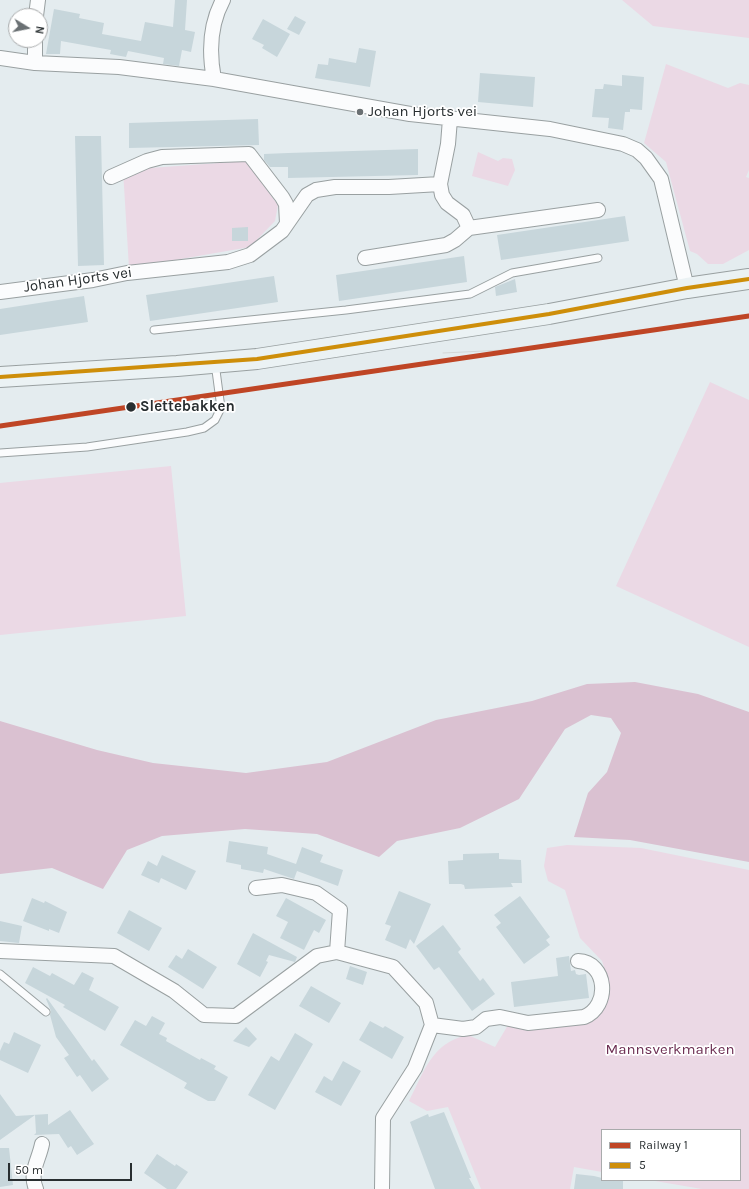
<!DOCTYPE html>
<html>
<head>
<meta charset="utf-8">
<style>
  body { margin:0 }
  #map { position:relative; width:749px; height:1189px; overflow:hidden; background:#e4ecef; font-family:Karla,sans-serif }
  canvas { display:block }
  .legend { position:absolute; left:601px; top:1129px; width:140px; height:52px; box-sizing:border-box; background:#fff; border:1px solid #a9abac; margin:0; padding:5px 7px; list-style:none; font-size:12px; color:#282e30 }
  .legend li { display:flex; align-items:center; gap:8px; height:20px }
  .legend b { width:20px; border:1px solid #a9abac }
  .north { position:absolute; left:8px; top:8px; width:40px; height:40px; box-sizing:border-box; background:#fff; border:1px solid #a9abac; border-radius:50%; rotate:100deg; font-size:11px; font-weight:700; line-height:16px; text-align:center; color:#282e30 }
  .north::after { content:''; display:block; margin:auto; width:14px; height:18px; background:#6a7073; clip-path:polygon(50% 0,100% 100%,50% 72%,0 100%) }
  .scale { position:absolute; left:8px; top:1163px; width:124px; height:18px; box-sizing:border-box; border:2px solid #282e30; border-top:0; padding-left:5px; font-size:12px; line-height:14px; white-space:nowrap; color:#282e30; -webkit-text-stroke:3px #fff; paint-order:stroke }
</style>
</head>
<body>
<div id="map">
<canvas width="749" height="1189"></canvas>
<ul class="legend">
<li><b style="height:5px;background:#bf4525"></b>Railway 1</li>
<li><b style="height:5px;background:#ce8e0a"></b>5</li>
</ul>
<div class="north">N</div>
<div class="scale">50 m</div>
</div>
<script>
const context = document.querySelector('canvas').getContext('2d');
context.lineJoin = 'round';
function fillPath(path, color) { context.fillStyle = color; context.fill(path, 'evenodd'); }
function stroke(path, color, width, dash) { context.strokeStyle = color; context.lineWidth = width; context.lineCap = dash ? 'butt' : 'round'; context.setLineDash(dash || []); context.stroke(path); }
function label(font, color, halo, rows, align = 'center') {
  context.font = font + ' Karla,sans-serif'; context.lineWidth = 3.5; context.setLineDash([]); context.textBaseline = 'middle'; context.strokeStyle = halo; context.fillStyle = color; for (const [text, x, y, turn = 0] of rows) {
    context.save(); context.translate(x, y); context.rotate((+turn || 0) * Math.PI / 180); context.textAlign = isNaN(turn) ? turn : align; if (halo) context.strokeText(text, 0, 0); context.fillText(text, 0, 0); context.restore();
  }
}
fillPath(new Path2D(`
  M622 0H749V38L653 26Z
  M666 64 728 88 740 83 749 85V170L746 177 749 178V250L723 264H708L697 254 690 251 666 162 644 143Z
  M478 152 498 161 503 158 512 159 515 170 508 186 472 176Z
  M246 161 278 205 275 221 250 247 129 268 123 170Z
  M710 382 749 400V647L616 586Z
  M171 466 186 616 0 635V483Z
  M567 845 641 848 749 870V1189H702L649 1180H740V1130H602V1172L574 1167 570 1189H481L448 1107 427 1111 409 1101C424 1072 432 1042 468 1035L495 1047 508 1025 572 1023 597 1017 607 1000V985L605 970 602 961 580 938 565 890 548 881 544 866 547 848Z`), '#ebd9e5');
fillPath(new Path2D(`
  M635 682 698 694 749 712V862L630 840 574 837 588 793 607 772 621 733 611 718 591 715 565 729 519 799 460 828 397 841 379 857 317 834 245 829 162 836 127 850 103 889 52 868 0 874V721L97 750 153 763 246 773 327 762 436 720 532 701 587 684Z`), '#dac1d1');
fillPath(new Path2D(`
  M175 0H187L185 30 195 32 191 52 182 50 179 66 163 64 164 58 128 51 126 57 110 54 111 50 61 41 60 54H46L54 9 80 14 79 18 104 23 102 34 141 41 145 22 173 27Z
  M295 16 306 22 299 35 287 29Z
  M263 19 290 34 277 57 262 48 264 45 252 39Z
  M359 48 376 51 370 87 315 78 318 64 328 65 329 58 356 63Z
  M480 73 535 77 533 107 478 102Z
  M622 75 644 77 642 110 630 109V112H625L623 130 608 128 609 118 592 117 595 89H603L604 84 622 86Z
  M258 119 259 145 129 148V123Z
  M75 136H101L104 265 78 266Z
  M418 149V175L288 178V167H270L264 160V154L288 153Z
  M625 216 629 241 501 260 497 235Z
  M248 227V241H232V228Z
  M464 256 467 282 339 301 336 275Z
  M274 276 278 302 150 321 146 295Z
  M515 279 517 292 496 296 495 287Z
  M84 296 88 322 0 335V309Z
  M229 841 268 847 267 854 296 864 302 847 323 855 320 862 343 870 338 886 297 871 294 879 264 869 263 873 241 869V865L226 862Z
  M499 853V859L521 860 522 883H511L513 887 465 889 464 885 461 884H449L448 861 463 860V854Z
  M162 855 196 871 186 890 161 878 159 883 141 875 148 861 157 866Z
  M399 891 431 904 414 944 410 939 406 949 385 940 391 926 385 924Z
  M520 896 550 937 546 940 550 945 524 964 496 927 501 923 494 915Z
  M32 898 44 903 45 901 67 912 59 933 49 929V931L23 921Z
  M286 898 326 920 319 933 314 930 304 950 280 938 288 922 276 916Z
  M129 910 162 928 149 951 117 933Z
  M0 921 22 926 19 943 0 941Z
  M443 925 461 949 458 952 480 981 483 978 495 994 472 1011 439 967 434 970 416 946Z
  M253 933 297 957 295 962 269 955 266 961 268 962 260 977 237 964Z
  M188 949 217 967 203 989 168 967 176 955 182 959Z
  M569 956 571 971 575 970 576 974 579 975 586 974 589 998 514 1007 511 982 558 976 556 958Z
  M350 966 367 972 363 985 346 979Z
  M33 967 50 976 52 973 74 985 82 972 94 978 89 990 119 1007 105 1031 63 1007 65 1005 25 983Z
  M311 986 341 1003 329 1023 299 1006Z
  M47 998 92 1061 94 1059 109 1079 92 1092 80 1075 77 1077 64 1058 69 1055 56 1037 50 1015 51 1011 46 999Z
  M152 1016 165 1023 159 1034 167 1038 166 1041 200 1060 201 1058 216 1066 214 1069 228 1077 215 1101H208L184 1088 187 1083 120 1045 135 1020 146 1026Z
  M370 1021 383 1028 385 1026 404 1037 392 1059 359 1040Z
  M246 1027 257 1039 249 1047 233 1041Z
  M14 1032 41 1045 28 1073 0 1060V1051L4 1042 9 1044Z
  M295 1033 313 1044 275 1110 248 1095 271 1056 279 1061Z
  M343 1061 361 1071 341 1106 315 1092 324 1076 332 1081Z
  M0 1094 16 1116 48 1114V1125L70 1110 94 1144 77 1155 71 1146 68 1148 59 1134 34 1135 36 1133 35 1115 0 1140Z
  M444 1112 471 1178H469L475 1189H435L410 1122 428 1114 429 1117Z
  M0 1148H9L13 1185 0 1187Z
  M157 1154 175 1166 176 1164 188 1172 176 1189H167L144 1173Z
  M576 1174 594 1176 602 1178V1180L623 1181V1189H574Z`), '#c7d6db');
const lane = new Path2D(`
  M154 330 346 310 470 294 512 273 598 258
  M0 453 87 447 187 432 204 428 215 420 221 408 215 363
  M0 974 46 1012`);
const street = new Path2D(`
  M36 16 38 0
  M0 58 35 63 119 67 214 79 410 114 550 129 623 144 637 150 646 158 661 179 687 288
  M35 63V40
  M214 79C209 53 210 24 223 0
  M111 177 147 161 162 157 249 154 282 197 286 204 287 223
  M469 228 598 210
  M365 258 446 245 455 240 469 228 463 215 447 203 442 195 440 184 448 144 450 119
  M0 292 93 280 127 273 228 262 250 255 282 231 307 195 316 190 335 187H389L440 184
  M256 888 282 885 316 893 340 910 337 952
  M0 951 114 956 174 991 204 1015 236 1016 317 956 337 952 393 967 426 1003 432 1025 415 1068 383 1118 382 1189
  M432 1025 463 1029 476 1027 486 1019 500 1017 528 1023 584 1017C611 1006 607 962 578 961
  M36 1189C29 1172 39 1160 42 1144`);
const secondary = new Path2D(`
  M0 377 177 366 257 359 549 314 687 288 749 279`);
stroke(lane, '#99a0a1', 9);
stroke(street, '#99a0a1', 16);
stroke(secondary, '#99a0a1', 22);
stroke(lane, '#fbfcfd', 7);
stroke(street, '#fbfcfd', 14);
stroke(secondary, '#ebf2f4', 20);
stroke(new Path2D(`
  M443 353 526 349`), '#d3d6d6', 1);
stroke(new Path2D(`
  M0 377 257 359 549 314 687 288 749 279`), '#ce8e0a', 4);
stroke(new Path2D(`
  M0 426 749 316`), '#bf4525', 5);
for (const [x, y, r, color] of [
  [360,112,4,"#6a7073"],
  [131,407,5.5,"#282e30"]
]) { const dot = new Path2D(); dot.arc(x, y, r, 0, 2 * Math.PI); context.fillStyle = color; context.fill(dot); stroke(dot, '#fff', 1.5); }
label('15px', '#282e30', '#fff', [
  ["Johan Hjorts vei",368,112]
], 'left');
label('15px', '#282e30', '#fff', [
  ["Johan Hjorts vei",78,280,-8]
]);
label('bold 15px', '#282e30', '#fff', [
  ["Slettebakken",140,407]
], 'left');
label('15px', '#6d2f53', '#fff', [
  ["Mannsverkmarken",670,1050]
]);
</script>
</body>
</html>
